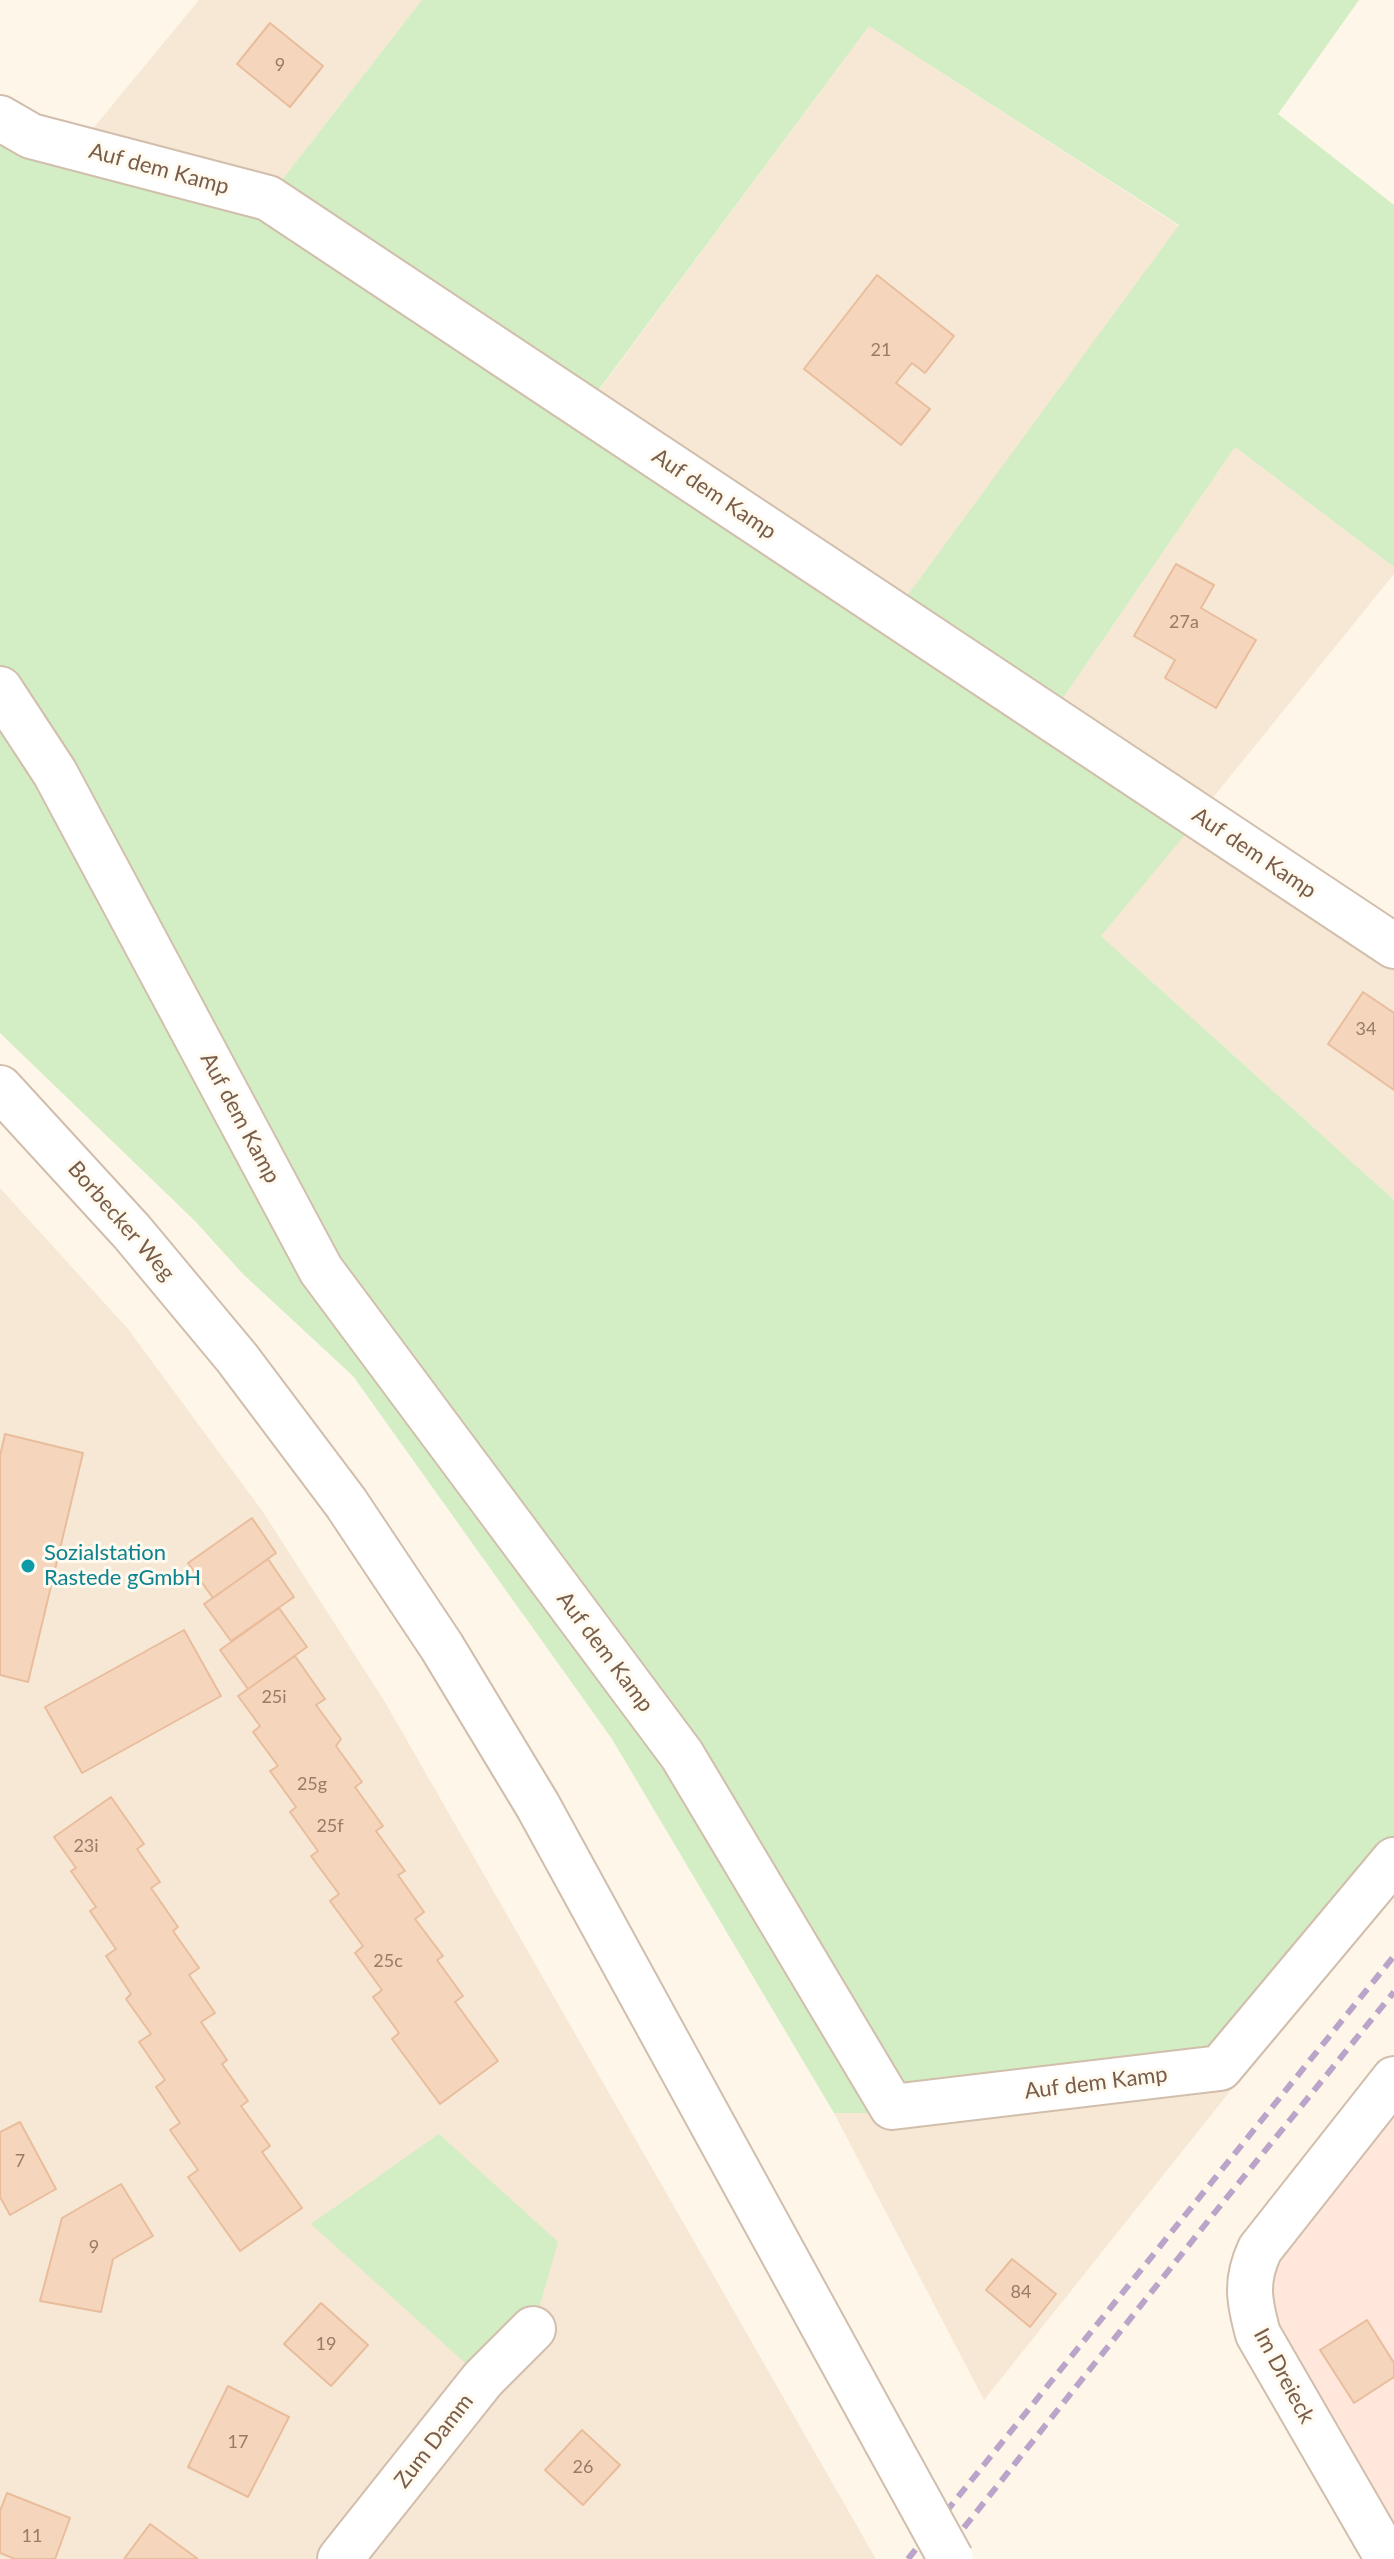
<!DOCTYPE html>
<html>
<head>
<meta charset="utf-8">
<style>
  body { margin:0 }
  canvas { display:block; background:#fef6e8 }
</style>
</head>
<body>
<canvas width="1394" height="2559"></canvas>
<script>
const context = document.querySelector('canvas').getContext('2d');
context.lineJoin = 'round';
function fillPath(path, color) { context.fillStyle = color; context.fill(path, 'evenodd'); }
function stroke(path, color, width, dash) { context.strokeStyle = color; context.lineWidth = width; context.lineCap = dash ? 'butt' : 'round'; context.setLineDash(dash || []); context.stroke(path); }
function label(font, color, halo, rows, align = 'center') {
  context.font = font + ' Lato,sans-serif'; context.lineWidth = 6; context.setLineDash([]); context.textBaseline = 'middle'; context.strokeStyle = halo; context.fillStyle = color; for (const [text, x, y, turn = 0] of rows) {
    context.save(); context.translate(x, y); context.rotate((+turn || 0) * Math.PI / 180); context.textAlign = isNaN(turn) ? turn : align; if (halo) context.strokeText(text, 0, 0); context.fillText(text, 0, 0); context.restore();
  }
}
fillPath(new Path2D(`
  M199 0H422L268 198 77 148Z
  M869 26 1179 226 895 614 1050 717 1235 447 1394 567V574L1203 810 1394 940V1200L1101 936 1192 824 577 420Z
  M0 1188 128 1329 263 1512 385 1702 876 2559H0Z
  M1247 2070 984 2400 834 2113H890Z`), '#f6e8d5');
fillPath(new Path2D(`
  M1394 2061V2536L1273 2326 1241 2253Z`), '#ffe7db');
fillPath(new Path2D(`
  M422 0H1359L1278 114 1394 205V567L1235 447 1050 717 894 614 1179 225 869 26 594 396 281 206 577 420 1193 825 1101 936 1394 1200V1883L1247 2070 890 2113H834L612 1739 353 1376 243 1274 195 1221 0 1033V118L31 136 268 198Z
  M439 2134 558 2242 533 2329 483 2379 311 2224Z`), '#d3edc4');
const building = new Path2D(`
  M270 23 323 66 290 107 237 64Z
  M877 275 954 336 925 373 912 363 896 383 930 409 901 445 804 369Z
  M1176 564 1214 585 1201 608 1256 640 1216 708 1165 678 1175 660 1134 636Z
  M1363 992 1394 1013V1090L1328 1044Z
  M5 1434 83 1453 28 1682 0 1675V1456Z
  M252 1518 276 1553 213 1598 188 1563Z
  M268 1559 294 1597 231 1641 204 1604Z
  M279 1608 307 1647 248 1689 220 1650Z
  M184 1630 221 1696 82 1773 45 1707Z
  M295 1656 325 1699 316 1705 341 1739 336 1746 362 1782 355 1787 383 1826 376 1831 405 1871 398 1875 424 1912 415 1919 443 1956 437 1960 463 1996 455 2002 498 2061 440 2104 392 2039 399 2033 373 1997 382 1990 355 1953 363 1946 330 1901 339 1894 311 1856 318 1851 290 1812 296 1807 270 1771 278 1766 253 1732 260 1726 238 1696Z
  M111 1797 144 1844 137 1849 160 1882 151 1888 178 1927 173 1931 199 1968 189 1975 215 2013 201 2022 227 2060 222 2064 248 2101 241 2106 270 2146 262 2152 302 2208 240 2251 188 2177 198 2170 170 2130 180 2123 156 2087 165 2080 139 2042 151 2034 126 1999 131 1994 106 1956 116 1949 90 1911 96 1907 71 1871 76 1868 54 1837Z
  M20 2122 56 2189 10 2215 0 2197V2132Z
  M121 2184 153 2236 113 2259 101 2312 40 2301 62 2218Z
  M1012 2259 1056 2294 1030 2327 986 2290Z
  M321 2303 368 2345 331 2386 284 2344Z
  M1367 2320 1394 2363V2377L1354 2403 1320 2350Z
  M228 2386 289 2417 248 2497 188 2467Z
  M582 2430 620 2465 583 2505 545 2470Z
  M7 2493 70 2518 55 2559H15L0 2553V2511Z
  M150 2524 198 2559H124Z`);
fillPath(building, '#f5d6bd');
stroke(building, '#e9bd9c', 2);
const minor = new Path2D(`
  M0 118 31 136 268 198 1394 946
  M0 689 55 773 321 1270 682 1755 892 2107 1220 2068 1394 1860
  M340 2559 483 2379 533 2329
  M1388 2559 1258 2334C1249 2301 1245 2281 1260 2249L1394 2079`);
const tertiary = new Path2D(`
  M0 1088 132 1232 237 1358 346 1503 442 1647 538 1806 886 2441`);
stroke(minor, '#d1beac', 48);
stroke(tertiary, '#d1beac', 48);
stroke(minor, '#fff', 44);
stroke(tertiary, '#fff', 44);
stroke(new Path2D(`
  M908 2559 1394 1956
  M939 2559 1216 2211 1394 1992`), '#baa4ca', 6, [12, 8]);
const tertiaryBridge = new Path2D(`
  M886 2441 951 2559`);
stroke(tertiaryBridge, '#d1beac', 48, []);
stroke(tertiaryBridge, '#fff', 44);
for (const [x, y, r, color] of [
  [28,1566,8,"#0f9aa8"]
]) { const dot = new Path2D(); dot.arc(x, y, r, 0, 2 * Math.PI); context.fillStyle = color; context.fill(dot); stroke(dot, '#fffaef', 3); }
label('18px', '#997b66', null, [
  ["9",280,65],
  ["21",881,350],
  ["27a",1184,622],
  ["34",1366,1029],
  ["25i",274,1697],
  ["25g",312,1784],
  ["25f",330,1826],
  ["23i",86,1846],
  ["25c",388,1961],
  ["7",20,2161],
  ["9",94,2247],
  ["84",1021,2292],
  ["19",326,2344],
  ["17",238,2442],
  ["26",583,2467],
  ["11",32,2536]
]);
label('22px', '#7a5d49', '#fffaef', [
  ["Auf dem Kamp",159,169,15],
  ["Auf dem Kamp",714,494,34],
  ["Auf dem Kamp",1254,853,34],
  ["Auf dem Kamp",240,1118,62],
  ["Borbecker Weg",121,1221,49],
  ["Auf dem Kamp",605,1652,53],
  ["Auf dem Kamp",1096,2083,-7],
  ["Im Dreieck",1284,2376,62],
  ["Zum Damm",434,2441,-52]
]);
label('22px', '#0d838f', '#fffaef', [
  ["Sozialstation",44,1553],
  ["Rastede gGmbH",44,1578]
], 'left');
</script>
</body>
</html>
